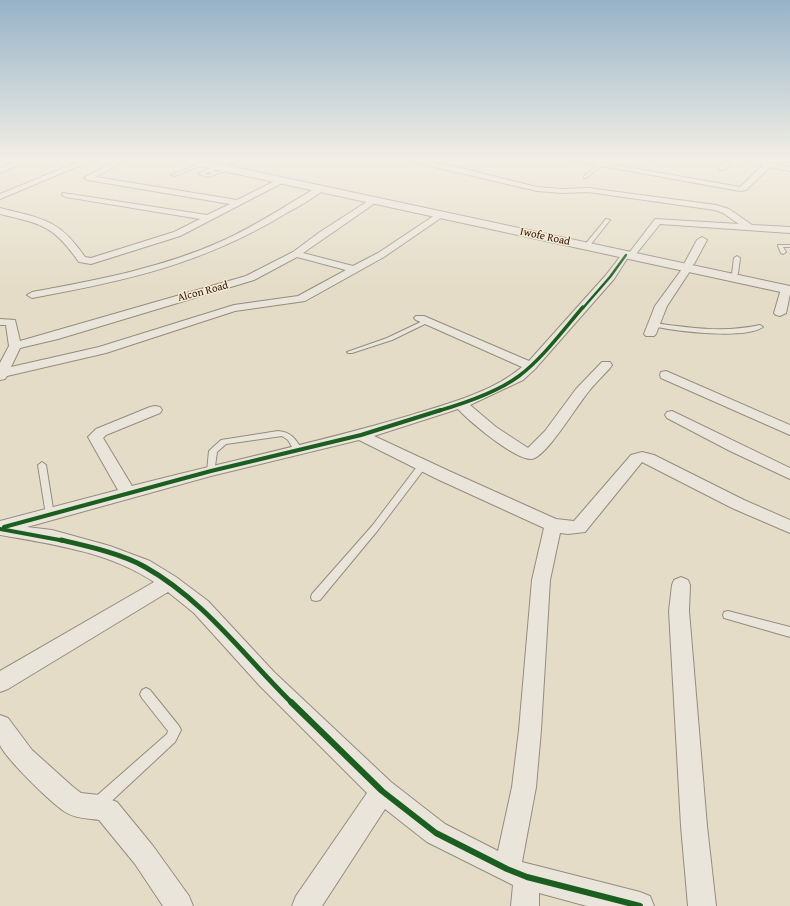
<!DOCTYPE html>
<html>
<head>
<meta charset="utf-8">
<style>
  body { margin:0 }
  canvas { display:block; background:#e4dcc7 }
</style>
</head>
<body>
<canvas width="790" height="906"></canvas>
<script>
const context = document.querySelector('canvas').getContext('2d');
context.lineJoin = 'round';
function stroke(path, color, width, dash) { context.strokeStyle = color; context.lineWidth = width; context.lineCap = dash ? 'butt' : 'round'; context.setLineDash(dash || []); context.stroke(path); }
function fillPath(path, color) { context.fillStyle = color; context.fill(path, 'evenodd'); }
function label(font, color, halo, rows, align = 'center') {
  context.font = font + ' "Gentium Book Plus",serif'; context.lineWidth = 3; context.setLineDash([]); context.textBaseline = 'middle'; context.strokeStyle = halo; context.fillStyle = color; for (const [text, x, y, turn = 0] of rows) {
    context.save(); context.translate(x, y); context.rotate((+turn || 0) * Math.PI / 180); context.textAlign = isNaN(turn) ? turn : align; if (halo) context.strokeText(text, 0, 0); context.fillText(text, 0, 0); context.restore();
  }
}
const service = new Path2D(`
  M235 159H242L225 166 222 165Z
  M202 163 205 164 174 176 171 175Z
  M599 164 602 165 586 178H584V176Z
  M216 166 217 168 212 171 218 172 228 168 230 169 208 177 198 174ZM208 172 213 173 208 175 204 174Z
  M606 219 610 220 591 244H587V242Z
  M778 245H790V247H783L786 252 783 254 781 253 778 246Z
  M737 256 740 258 738 274 735 276 732 274 734 258Z
  M427 319 430 321 429 322 392 340 352 353H348L347 352 387 338Z
  M654 323C690 328 724 333 760 325L763 327C744 340 675 331 652 326V324Z
  M278 431C291 432 296 439 302 450L301 452H295L288 440 282 436 226 444 217 452 214 473 211 474 207 471 209 451 221 440Z
  M42 462 46 465 54 515 53 517H47L46 515 38 465Z
  M422 463 425 464 426 466 425 468 378 530 320 600 316 601 312 600 311 597 312 594 372 526 419 464Z
  M728 611 790 627V637L724 618 723 615 724 612Z
  M146 688 150 690 179 726 181 730 175 742 103 809 98 811 93 809 91 804 93 799 167 734 168 731 142 698 140 694 142 690Z`);
const minor = new Path2D(`
  M20 159H30L0 173V168Z
  M85 159H95L0 199V194Z
  M119 159H128L96 177 237 200 279 179H282L286 181 180 236 91 264 79 262C53 225 42 224 0 214V208C43 219 59 219 85 257L91 258 174 232 200 219 66 197 62 195 63 193 207 215 230 204 88 180 84 178Z
  M401 159H417L456 167 537 187 563 189 588 188 716 205 729 209 752 225 790 227V233L660 224 636 254H630L614 279 535 369 523 380 470 405 496 427 528 448 545 431 576 389 602 362H610L612 365 610 368C602 377 593 385 586 395 576 407 545 459 531 459 514 459 470 422 458 409L374 436 449 471 556 519 574 521 631 455 642 452 654 455 744 500 790 520V533L732 508 642 462 585 532 568 534 560 533 550 580 541 730 536 787 522 862 640 892 650 896 654 906H587L539 893V906H511L513 885 427 842 385 809 322 906H292L296 896 367 793 260 686 194 613 168 592 8 689 0 692V671L154 582C109 552 52 544 0 535V521L118 490 88 437 96 429 150 407 155 406 160 407 162 410 160 413 106 435 103 438 132 486C224 462 317 443 408 416 447 404 491 393 522 367L416 320 414 318 416 316H424L529 361 606 275 623 253H629L655 219 739 224 723 213 715 210 588 192 563 193 537 191ZM359 440 437 479 544 528 532 580 519 730 512 787 498 851 445 824 391 782 274 672 208 601 176 577 150 561 110 546 52 530 27 527 211 476Z
  M563 159H581L740 187 763 165 740 159H755L790 167V171L770 167 746 190 740 191Z
  M644 159H661C657 162 648 162 644 159Z
  M727 159H734L725 170H719V166Z
  M317 187H320L324 189C315 198 297 207 285 214 203 264 125 281 32 298L27 295 32 292C97 280 162 268 222 241 255 226 286 206 317 187Z
  M371 199H374L378 201 303 253 353 266 378 253 438 213 441 212 445 215 384 257 305 301 235 311 106 353 7 376 5 379 0 380V363L9 346 6 325H0V319L15 320 20 341 246 276 293 252 320 232ZM297 257 346 270 298 296 234 305 99 347 11 367 20 348 58 339 254 280Z
  M702 237 707 240 694 264 691 266 692 268 667 306 656 334 654 336H646L644 334 655 306 685 265 684 264 697 240Z
  M786 286 790 287V294L786 313 780 316 776 315 774 313 781 289Z
  M666 371 790 425V435L661 378 660 375 661 372Z
  M672 411 790 468V479L730 451 667 418 665 415 667 412Z
  M681 577 688 580 690 585 689 611 707 826 716 906H688L681 826 669 611 672 585 674 580Z
  M0 715 8 718 32 750 72 786 81 793 99 795 117 802 153 846 189 896 193 906H163L135 864 99 820C88 818 77 819 67 813 53 805 6 759 0 745 0 739 0 722 0 715Z`);
const tertiary = new Path2D(`
  M178 159H197L790 286V294L182 162Z`);
stroke(service, '#958c7f', 2);
stroke(minor, '#958c7f', 2);
stroke(tertiary, '#958c7f', 2);
fillPath(service, '#e9e5db');
fillPath(minor, '#e9e5db');
fillPath(tertiary, '#e9e5db');
stroke(new Path2D(`
  M583 308 610 277 626 255`), '#1b5e20', 2.5);
stroke(new Path2D(`
  M438 411C462 404 499 391 519 376 543 358 564 329 583 307`), '#1b5e20', 3.5);
stroke(new Path2D(`
  M4 527 211 471 361 435 441 410
  M0 529 65 541`), '#1b5e20', 4);
stroke(new Path2D(`
  M61 540C87 546 123 554 145 567 204 600 244 656 292 703`), '#1b5e20', 5);
stroke(new Path2D(`
  M291 702 382 791 436 833 507 869 527 877 640 906`), '#1b5e20', 6);
const sky = context.createLinearGradient(0, 0, 0, 286);
sky.addColorStop(0, '#97b2c7');
sky.addColorStop(0.56, '#f3efe6');
sky.addColorStop(1, '#f3efe600');
context.fillStyle = sky;
context.fillRect(0, 0, 790, 286);
label('11px', '#32150a', '#f5ecd3', [
  ["Iwofe Road",545,237,12],
  ["Alcon Road",203,292,-15]
]);
</script>
</body>
</html>
